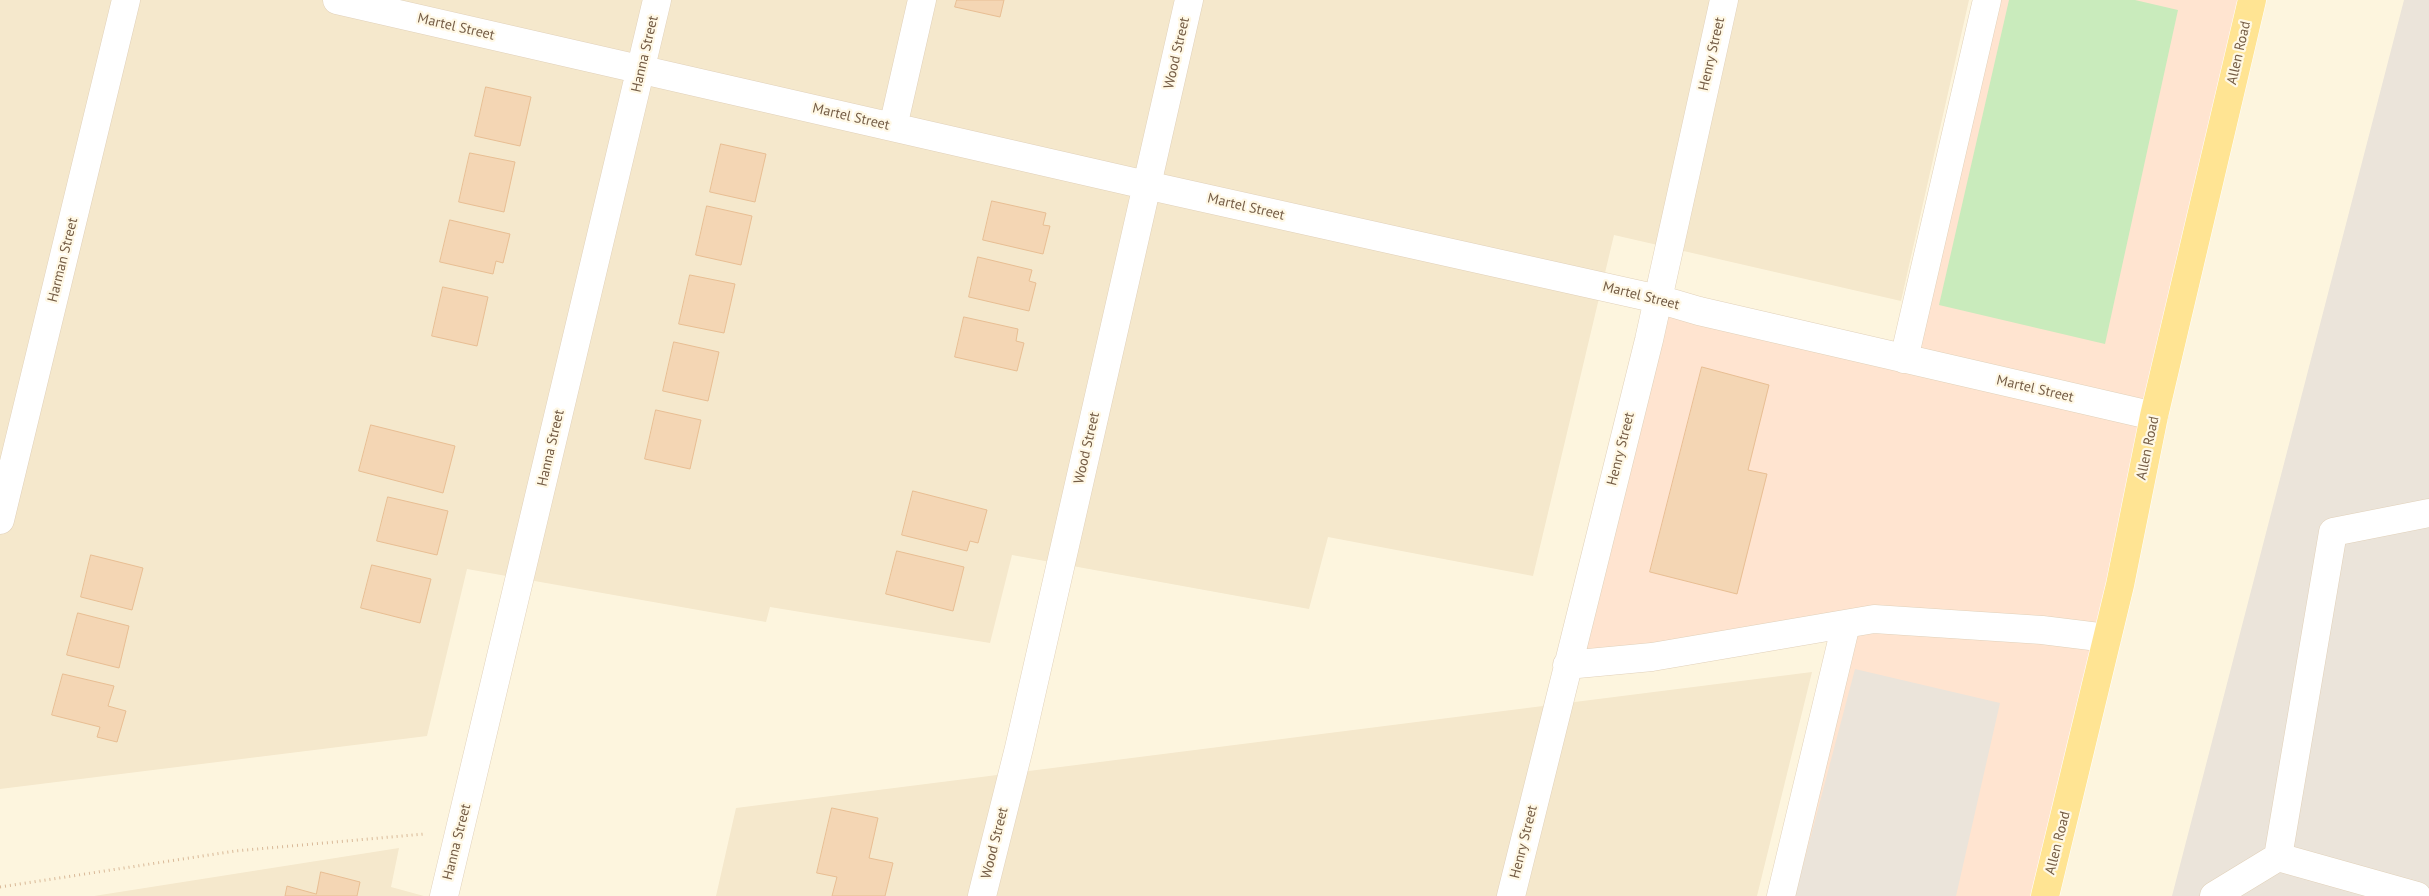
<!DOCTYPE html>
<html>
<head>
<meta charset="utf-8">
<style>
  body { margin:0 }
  canvas { display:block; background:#fdf5de }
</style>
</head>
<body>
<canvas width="2429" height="896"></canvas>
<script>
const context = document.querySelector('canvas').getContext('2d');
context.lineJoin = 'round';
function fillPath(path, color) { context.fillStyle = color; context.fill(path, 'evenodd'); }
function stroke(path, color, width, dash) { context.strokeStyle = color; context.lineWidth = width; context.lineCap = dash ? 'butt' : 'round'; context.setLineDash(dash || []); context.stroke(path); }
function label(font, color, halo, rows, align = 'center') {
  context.font = font + ' "PT Sans",sans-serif'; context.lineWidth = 4.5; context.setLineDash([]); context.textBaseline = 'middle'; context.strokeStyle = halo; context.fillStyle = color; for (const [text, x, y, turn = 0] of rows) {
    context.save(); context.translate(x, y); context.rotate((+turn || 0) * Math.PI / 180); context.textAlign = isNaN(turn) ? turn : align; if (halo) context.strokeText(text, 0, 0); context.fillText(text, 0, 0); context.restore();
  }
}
fillPath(new Path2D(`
  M0 0H1969L1901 301 1614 235 1533 576 1328 537 1309 609 1012 555 990 643 770 607 766 622 467 569 427 736 0 789Z
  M1812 672 1757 896H716L736 808Z
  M399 848 391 887 424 896H94Z`), '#f5e8cc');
fillPath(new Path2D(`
  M1987 0H2252L2045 896H1781L1846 624 1567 665 1658 299 1903 359Z`), '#ffe4d0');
fillPath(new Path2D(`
  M2404 0H2429V896H2172Z
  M1855 669 2000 703 1956 896H1795Z`), '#ebe4da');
fillPath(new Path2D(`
  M2009 0H2135L2178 10 2105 344 1939 305Z`), '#c9ebbc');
const building = new Path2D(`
  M957 0H1004L1000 17 955 7Z
  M486 87 531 97 520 146 475 136Z
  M721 144 766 154 755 202 710 192Z
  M470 153 515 162 504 212 459 202Z
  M992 201 1046 213 1043 225 1050 226 1043 254 983 240Z
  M707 206 752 216 741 265 696 255Z
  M450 220 510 234 503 263 496 261 493 274 440 262Z
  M978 257 1032 270 1029 281 1036 283 1029 311 969 297Z
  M690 275 735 284 724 333 679 324Z
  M443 287 488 297 477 346 432 336Z
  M964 317 1018 329 1016 341 1024 343 1017 371 955 357Z
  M674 342 719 352 708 401 663 391Z
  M1702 367 1769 385 1748 470 1767 474 1737 594 1650 572Z
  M656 410 701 420 690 469 645 459Z
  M371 425 455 446 443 493 359 471Z
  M913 491 987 510 978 543 970 541 967 551 902 535Z
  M388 497 448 511 437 555 377 541Z
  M897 551 964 567 953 611 886 594Z
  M91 555 143 568 132 610 81 597Z
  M372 565 431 579 420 623 361 608Z
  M78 613 129 626 119 668 67 655Z
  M63 674 114 686 108 706 126 711 117 742 97 737 100 727 52 715Z
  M832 808 878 818 869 858 893 863 885 896H832L837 877 817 873Z
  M321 872 360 882 357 896H285L287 886 316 894Z`);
fillPath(building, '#f4d6b4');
stroke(building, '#e8be93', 1);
const minor = new Path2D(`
  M337 0 1146 185 1658 299 1699 311 2154 416
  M893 127 922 0
  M1904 359 1987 0
  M0 520 126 0
  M1567 665 1652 657 1874 619 2042 630 2107 638
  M444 896 657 0
  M982 896 1019 748 1189 0
  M1511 896 1649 340 1724 0
  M1781 896 1846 624
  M2214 896 2278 857
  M2417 896 2278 857 2333 532 2429 513`);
const major = new Path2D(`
  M2045 896 2120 585 2154 416 2252 0`);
stroke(minor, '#e1d1ba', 29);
stroke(major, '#fff', 29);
stroke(new Path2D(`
  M0 887 235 851 424 834`), '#d9b998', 3, [1, 4]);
stroke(minor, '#fff', 28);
stroke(major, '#ffe493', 28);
label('14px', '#745c45', '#fff8e5', [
  ["Martel Street",456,27,13],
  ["Wood Street",1177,53,-77],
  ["Allen Road",2239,53,-77],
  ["Hanna Street",645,54,-77],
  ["Henry Street",1712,54,-77],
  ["Martel Street",851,117,13],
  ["Martel Street",1246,207,13],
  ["Harman Street",63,260,-76],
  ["Martel Street",1641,296,14],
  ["Martel Street",2035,389,13],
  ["Hanna Street",551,448,-77],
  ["Wood Street",1087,448,-77],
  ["Allen Road",2148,448,-78],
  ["Henry Street",1621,449,-76],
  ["Hanna Street",457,842,-76],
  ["Henry Street",1524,842,-76],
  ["Wood Street",995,843,-76],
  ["Allen Road",2058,843,-76]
]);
</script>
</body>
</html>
